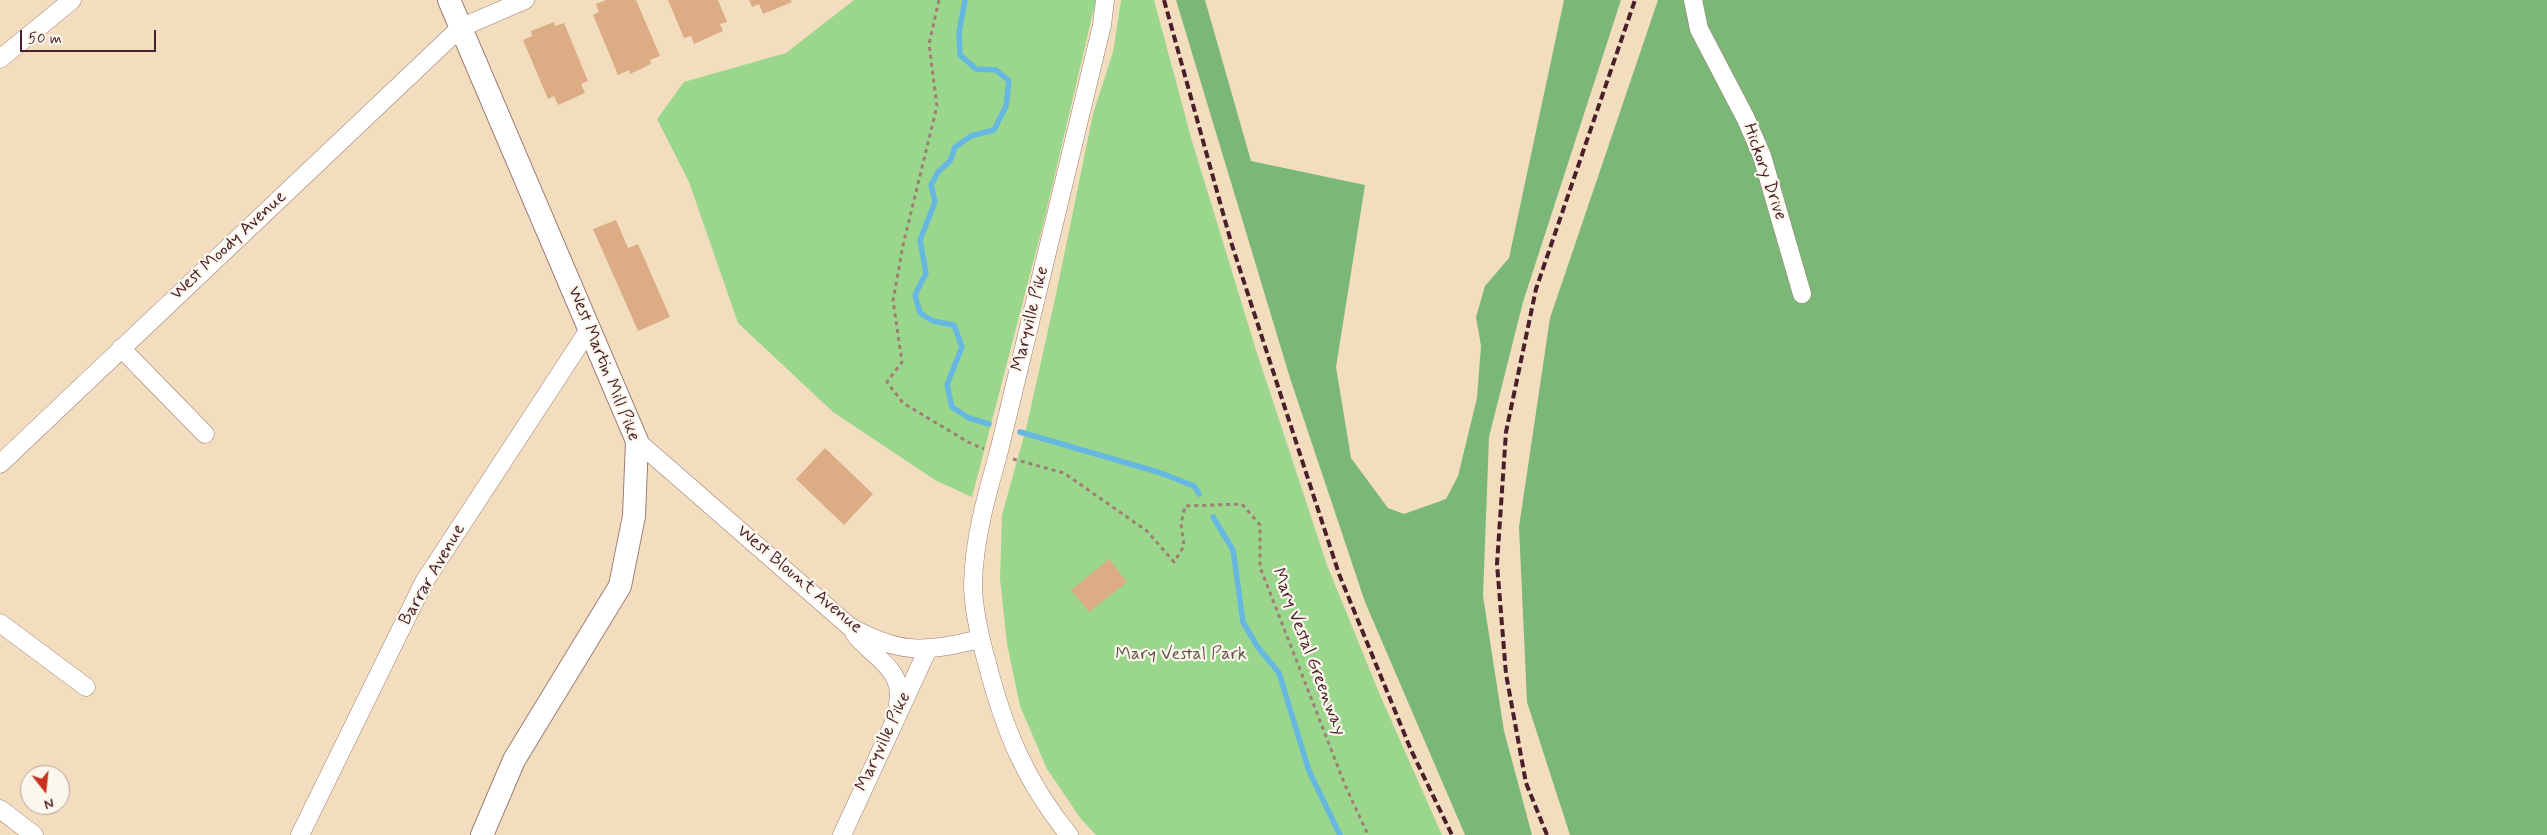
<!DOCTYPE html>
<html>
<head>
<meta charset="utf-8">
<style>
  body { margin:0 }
  #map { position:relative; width:2547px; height:835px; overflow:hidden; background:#f3ddbf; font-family:Mynerve,sans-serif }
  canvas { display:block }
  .north { position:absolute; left:20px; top:765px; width:50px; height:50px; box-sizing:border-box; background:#fbf7ec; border:1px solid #b4a19f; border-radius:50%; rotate:164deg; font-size:14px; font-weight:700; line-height:20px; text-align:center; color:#4a1f2b }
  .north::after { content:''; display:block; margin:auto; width:18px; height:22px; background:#c8321e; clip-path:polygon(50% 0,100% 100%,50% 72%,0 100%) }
  .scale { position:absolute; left:20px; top:30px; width:136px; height:22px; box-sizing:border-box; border:2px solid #4a1f2b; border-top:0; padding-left:6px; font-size:15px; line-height:18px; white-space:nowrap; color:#4a1f2b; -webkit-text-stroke:4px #fbf7ec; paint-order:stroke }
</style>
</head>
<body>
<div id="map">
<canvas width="2547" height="835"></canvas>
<div class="north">N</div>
<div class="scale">50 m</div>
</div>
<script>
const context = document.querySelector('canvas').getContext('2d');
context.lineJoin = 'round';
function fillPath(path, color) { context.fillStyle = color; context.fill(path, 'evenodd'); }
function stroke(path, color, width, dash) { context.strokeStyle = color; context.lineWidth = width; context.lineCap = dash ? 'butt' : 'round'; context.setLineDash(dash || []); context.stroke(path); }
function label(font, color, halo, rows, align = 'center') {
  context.font = font + ' Mynerve,sans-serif'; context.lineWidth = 4.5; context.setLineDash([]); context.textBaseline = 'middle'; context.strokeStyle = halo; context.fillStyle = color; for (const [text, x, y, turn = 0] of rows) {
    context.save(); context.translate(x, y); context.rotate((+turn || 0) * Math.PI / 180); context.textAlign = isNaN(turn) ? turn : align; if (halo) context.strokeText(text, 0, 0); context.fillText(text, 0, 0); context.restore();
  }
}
fillPath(new Path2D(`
  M854 0H1096L1044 221 972 497 935 480 833 412 738 323 689 182 657 119 684 82 786 53Z
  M1121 0H1154L1192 141 1256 350 1327 565 1380 695 1442 835H1096L1081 819 1047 769 1020 706 1007 644 1000 579 1002 515 1027 425 1055 299 1093 114 1113 52Z`), '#9ad78d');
fillPath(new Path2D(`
  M1176 0H1205L1251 161 1365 185 1336 367 1351 458 1388 508 1404 514 1446 499 1458 476 1477 398 1481 346 1476 317 1485 286 1509 258 1564 0H1621L1523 302 1489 437 1483 596 1504 731 1532 835H1465L1365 602 1290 378Z
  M1658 0H2547V835H1570L1527 702 1519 527 1550 318Z`), '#7bb878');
stroke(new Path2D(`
  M965 0 959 33 960 55 976 69 996 70 1009 81 1006 106 994 130 971 136 955 147 950 161 938 172 931 185 935 202 920 240 926 273 915 295 920 313 933 321 954 325 962 347 947 385 952 407 969 418 989 424
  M1020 432 1158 472 1194 486 1199 494
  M1213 517 1233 550 1243 622 1257 646 1279 673 1309 771 1340 835`), '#66b8e1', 5.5);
fillPath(new Path2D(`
  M606 0H636L660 56 650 60 651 64 630 74 629 70 618 75 593 15 599 12 596 4Z
  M668 0H718L727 22 720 24 723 31 694 44 691 36 684 38Z
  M749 0H791L792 2 763 14 759 4 752 7Z
  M554 22 555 26 564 23 588 81 581 84 585 93 558 105 554 96 548 99 523 40 532 36 531 31Z
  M616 220 628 248 638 244 670 317 638 331 593 229Z
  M825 448 873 494 844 525 796 479Z
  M1109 559 1127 582 1089 612 1071 590Z`), '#dcac84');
const minor = new Path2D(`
  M1693 0 1699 29 1746 119 1762 156 1802 294
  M0 59 72 0
  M121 348 205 434
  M637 441 849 626C900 655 925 652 980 639
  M0 464 460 28 525 0
  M0 623 86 687
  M854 633C873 658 905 669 898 704
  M0 809 34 835
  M300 835 424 582 590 328
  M842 835 928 649
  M1069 835C1025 781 1004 729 987 663 980 638 973 610 973 584 974 540 986 497 998 455L1102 25 1105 0`);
const major = new Path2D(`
  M449 0 637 441 634 516 620 586 514 760 482 835`);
stroke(minor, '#9e7e75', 19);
stroke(major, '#9e7e75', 24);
stroke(new Path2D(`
  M939 0 929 44 937 106 903 245 893 301 902 362 887 382 903 403 968 442 984 449
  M1013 459 1064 473 1147 531 1174 562 1184 546 1181 524 1185 506 1242 504 1260 525V567L1345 785 1368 835`), '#9e7e75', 3, [4, 4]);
stroke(minor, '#fff', 18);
stroke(major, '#fff', 22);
stroke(new Path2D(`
  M1164 0 1231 242 1339 574 1411 750 1452 835
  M1547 835 1526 783 1506 674 1497 564 1506 432 1536 289 1635 0`), '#4a1f2b', 4, [8, 4]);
label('18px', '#4a1f2b', '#fbf7ec', [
  ["Hickory Drive",1764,172,71],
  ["West Moody Avenue",229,246,-43],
  ["Maryville Pike",1031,319,-76],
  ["West Martin Mill Pike",603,364,68],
  ["Barrar Avenue",433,575,-60],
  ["West Blount Avenue",799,580,40],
  ["Mary Vestal Greenway",1308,652,69],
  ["Maryville Pike",884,742,-65]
]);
label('18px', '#625648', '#fbf7ec', [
  ["Mary Vestal Park",1181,655]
]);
</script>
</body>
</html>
